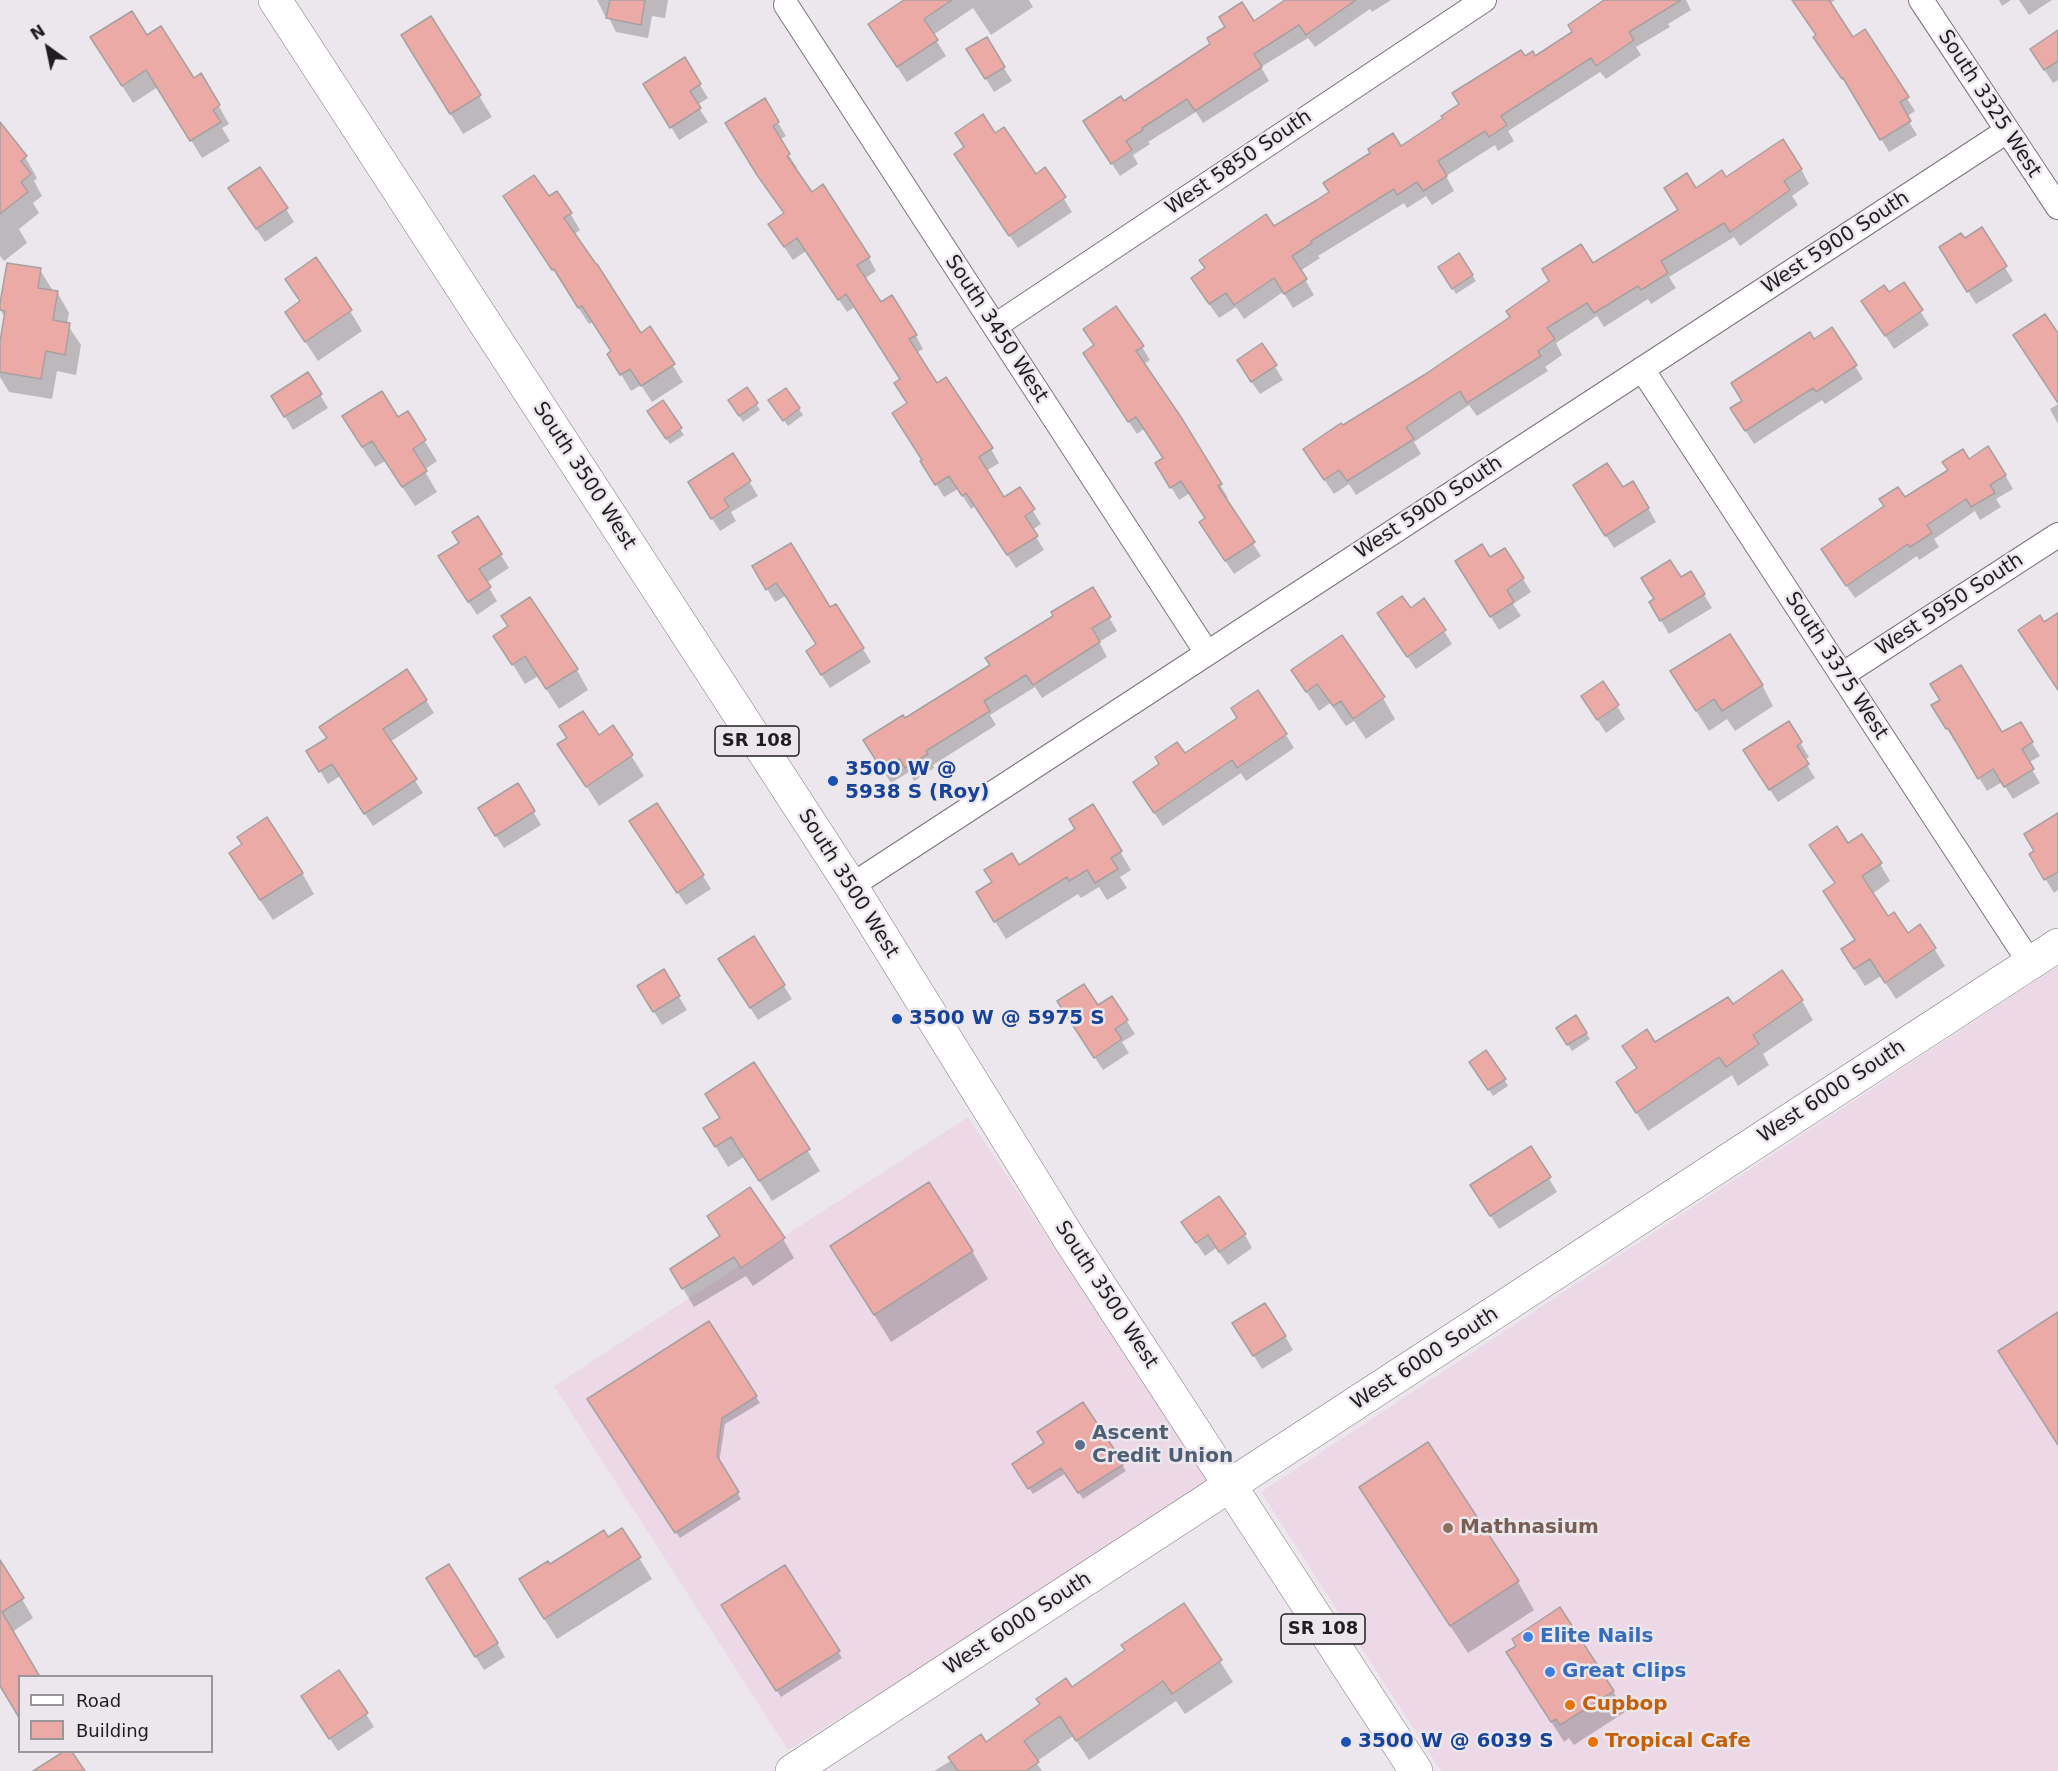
<!DOCTYPE html>
<html>
<head>
<meta charset="utf-8">
<style>
  body { margin:0 }
  #map { position:relative; width:2058px; height:1771px; overflow:hidden; background:#ece7ec; font-family:"DejaVu Sans",sans-serif }
  canvas { display:block }
  .legend { position:absolute; left:18px; top:1675px; width:195px; height:78px; box-sizing:border-box; background:#ece7ec; border:2px solid #9a969a; margin:0; padding:8px 10px; list-style:none; font-size:18px; color:#1f1d1f }
  .legend li { display:flex; align-items:center; gap:12px; height:30px }
  .legend b { width:30px; border:2px solid #9a969a }
  .north { position:absolute; left:18px; top:18px; width:60px; height:60px; -webkit-text-stroke:4px #ece7ec; paint-order:stroke; rotate:327deg; font-size:16px; font-weight:700; line-height:24px; text-align:center; color:#1f1d1f }
  .north::after { content:''; display:block; margin:auto; width:21px; height:27px; background:#1f1d1f; clip-path:polygon(50% 0,100% 100%,50% 72%,0 100%) }
</style>
</head>
<body>
<div id="map">
<canvas width="2058" height="1771"></canvas>
<ul class="legend">
<li><b style="height:8px;background:#fff"></b>Road</li>
<li><b style="height:16px;background:#ecaaa7"></b>Building</li>
</ul>
<div class="north">N</div>
</div>
<script>
const context = document.querySelector('canvas').getContext('2d');
context.lineJoin = 'round';
function fillPath(path, color) { context.fillStyle = color; context.fill(path, 'evenodd'); }
function stroke(path, color, width, dash) { context.strokeStyle = color; context.lineWidth = width; context.lineCap = dash ? 'butt' : 'round'; context.setLineDash(dash || []); context.stroke(path); }
function label(font, color, halo, rows, align = 'center') {
  context.font = font + ' "DejaVu Sans",sans-serif'; context.lineWidth = 5; context.setLineDash([]); context.textBaseline = 'middle'; context.strokeStyle = halo; context.fillStyle = color; for (const [text, x, y, turn = 0] of rows) {
    context.save(); context.translate(x, y); context.rotate((+turn || 0) * Math.PI / 180); context.textAlign = isNaN(turn) ? turn : align; if (halo) context.strokeText(text, 0, 0); context.fillText(text, 0, 0); context.restore();
  }
}
fillPath(new Path2D(`
  M2058 966V1771H1441L1261 1492Z
  M968 1117 1212 1487 788 1750 554 1386Z`), '#ecd8e7');
fillPath(new Path2D(`
  M597 0H668L665 18 652 16 648 38 616 32 608 16H605Z
  M905 0H1029L1033 7 991 35 973 8 933 35 946 56 907 82 879 40Z
  M1287 0H1391L1372 12 1370 9 1315 47 1308 38 1261 67 1269 81 1203 123 1196 112 1148 142 1150 144 1133 155 1138 164 1120 176 1093 135 1123 103Z
  M1608 0H1686L1691 10 1668 24 1670 27 1636 47 1641 55 1606 79 1600 72 1508 131 1514 141 1498 151 1495 145 1446 176 1454 191 1432 205 1426 196 1407 208 1404 203 1318 256 1320 258 1300 271 1314 295 1293 308 1283 292 1244 319 1236 307 1219 318 1201 293 1273 229 1445 119 1525 58H1535L1574 32Z
  M1793 0H1835L1829 4 1853 39 1864 31 1915 111 1906 117 1917 135 1889 152 1852 90 1851 91 1823 51 1817 36Z
  M1999 0H2011L2002 6Z
  M2019 0H2052L2029 15Z
  M431 18 492 117 463 134 415 56Z
  M2058 32V80L2053 83 2040 63Z
  M147 37 194 80 201 75 229 124 222 128 230 141 202 158 158 87 133 103 103 55Z
  M986 39 1012 81 994 92 969 50Z
  M684 59 708 98 697 105 708 122 679 140 653 97Z
  M765 101 786 136 779 140 797 168 795 170 811 194 869 258 876 271 864 279 880 304 916 336 923 349 916 353 936 385 946 379 991 449 999 463 986 471 1004 499 1019 489 1041 524 1032 530 1044 550 1016 568 975 506 971 509 958 489 944 497 894 413 909 404 901 380 855 307 847 312 806 251 793 260 778 238 785 214Z
  M995 135 1035 176 1045 169 1072 212 1018 248 964 167Z
  M0 144 25 157 37 178 34 181 42 196 33 203 39 213 19 229 27 243 4 261 0 256Z
  M1801 169 1809 184 1792 196 1798 205 1740 246 1734 237 1669 277 1676 288 1651 304 1648 299 1604 327 1597 316 1556 343 1562 355 1545 367 1548 371 1477 416 1469 405 1414 442 1421 454 1356 495 1349 484 1334 494 1314 464 1342 428 1679 211 1695 190 1726 179Z
  M505 197 549 198 570 213 580 230 573 235 640 335 650 329 683 382 652 402 641 385 631 391 619 371 612 352 593 322 589 324Z
  M238 202 286 209 294 222 265 242Z
  M1982 229 2013 281 1976 304 1949 261 1964 240Z
  M1459 255 1476 281 1456 294 1440 267Z
  M40 270 53 291 57 292 69 313 67 324 81 345 76 375 57 371 52 399 9 392 0 377V350L5 318 0 309Z
  M1903 284 1929 325 1894 349 1863 301 1888 294Z
  M350 311 362 331 318 361 286 312Z
  M1814 341 1855 366 1863 379 1825 404 1822 400 1754 444 1740 422 1744 402Z
  M1262 345 1283 380 1260 394 1246 374Z
  M1142 347 1150 360 1144 364 1180 418 1228 498 1225 500 1261 556 1234 574 1209 536 1206 519 1190 493 1179 500 1157 464 1165 459 1144 429 1137 434 1093 367Z
  M308 375 328 408 293 430 273 396Z
  M747 389 760 410 743 422 730 400Z
  M786 390 803 415 788 426 774 407Z
  M2058 404V424L2050 409Z
  M407 413 437 461 424 470 437 492 415 506 385 461 375 467 356 438Z
  M652 418 680 429 684 435 670 444Z
  M733 455 758 496 731 512 736 521 720 531 697 496Z
  M1968 461 2005 475 2013 489 1996 499 2001 507 1980 520 1975 511 1934 539 1939 547 1919 560 1917 556 1855 598 1831 563 1905 500Z
  M1622 489 1648 508 1656 522 1614 548 1582 499Z
  M478 518 509 568 486 583 497 601 477 615 448 570 460 543Z
  M1505 550 1531 592 1513 604 1521 616 1499 630 1465 575Z
  M754 567 830 609 836 606 871 662 830 688 815 665 817 645 785 596 775 602Z
  M1691 573 1712 608 1669 634 1651 603Z
  M1092 589 1117 631 1099 642 1107 657 1042 698 1035 687 990 715 996 725 933 765 934 768 914 781 909 772 891 783 873 754 905 720 991 666Z
  M1410 610 1444 631 1452 644 1416 669 1387 627Z
  M495 636 577 670 588 690 559 709 538 676 525 684Z
  M1293 671 1383 698 1395 719 1366 739 1354 721 1346 726 1330 703 1319 711Z
  M1762 685 1773 706 1735 731 1727 719 1709 731 1684 692Z
  M426 700 434 713 390 742 423 793 373 826 340 776 328 784 308 751Z
  M1617 706 1625 719 1606 733 1591 710Z
  M1941 719 2002 734 2020 724 2040 756 2028 763 2040 783 2013 799 2002 782 1987 791 1957 741 1955 742Z
  M1788 723 1809 757 1804 760 1815 778 1778 802 1753 764Z
  M613 727 644 776 599 806 572 764 598 737Z
  M1286 735 1294 748 1246 781 1241 773 1163 826 1143 796 1184 755Z
  M518 786 541 825 504 848 487 822Z
  M1093 806 1131 870 1120 877 1127 888 1107 900 1099 887 1081 898 1078 894 1006 939 988 910 1076 830Z
  M2058 815V890L2054 893 2031 855Z
  M639 834 703 876 711 889 686 905Z
  M1811 845 1880 864 1890 881 1872 894 1888 918 1907 935 1920 926 1945 966 1896 999 1881 976 1865 986 1853 967 1856 941 1825 891 1836 884Z
  M302 873 314 894 273 920 243 874Z
  M754 938 792 999 758 1020 728 973Z
  M679 997 687 1010 662 1025 647 1000Z
  M1112 998 1135 1034 1122 1042 1129 1053 1103 1070 1067 1015 1098 1007Z
  M1802 1001 1813 1020 1763 1054 1769 1065 1738 1086 1732 1075 1648 1131 1618 1083 1638 1069 1624 1046 1655 1044 1732 1006Z
  M1576 1017 1590 1039 1572 1051 1558 1029Z
  M754 1064 820 1171 772 1201 744 1157 728 1167 705 1129 721 1119Z
  M1475 1069 1504 1079 1508 1086 1493 1096Z
  M1531 1148 1557 1192 1499 1229 1480 1199Z
  M1183 1223 1245 1235 1252 1248 1228 1265 1216 1248 1205 1256Z
  M721 1237 783 1239 794 1258 753 1286 746 1276 694 1307 672 1270Z
  M832 1247 972 1251 988 1279 891 1342Z
  M709 1323 760 1403 725 1424 719 1463 741 1499 680 1538 592 1406Z
  M1285 1336 1293 1350 1262 1369 1242 1337Z
  M1427 1444 1518 1582 1534 1610 1468 1653 1377 1515 1361 1488Z
  M1014 1464 1122 1465 1126 1471 1083 1499 1066 1473 1033 1494Z
  M622 1530 652 1579 557 1639 532 1600 550 1566 608 1539Z
  M785 1567 842 1658 781 1697 724 1606Z
  M0 1578 22 1599 33 1618 12 1632 20 1676 0 1683Z
  M435 1592 497 1643 505 1657 484 1670Z
  M1184 1605 1233 1682 1185 1714 1176 1701 1089 1760 1073 1736 1036 1762 1042 1771H934L952 1760 986 1744 1072 1689 1127 1651Z
  M1508 1653 1613 1691 1625 1712 1574 1745 1569 1738 1564 1742Z
  M311 1710 366 1714 374 1727 338 1751Z`), '#0003');
const building = new Path2D(`
  M610 0H645L641 25 606 18Z
  M904 0H952L924 19 938 40 897 67 868 24Z
  M1285 0H1356L1306 35 1299 25 1254 54 1262 67 1195 111 1187 99 1142 128 1143 130 1126 141 1132 150 1111 164 1083 121 1121 96 1124 101 1210 44 1207 38 1225 27 1219 17 1242 2 1254 21Z
  M1604 0H1681L1629 32 1634 40 1596 66 1591 58 1501 116 1507 125 1489 137 1485 131 1438 161 1447 176 1423 191 1417 182 1397 195 1394 189 1311 241 1312 243 1292 256 1307 279 1284 294 1274 278 1234 305 1226 293 1209 304 1191 278 1205 268 1199 260 1266 214 1274 226 1317 200 1329 192 1323 183 1370 153 1368 149 1393 133 1401 146 1443 118 1441 116 1459 104 1452 93 1521 50 1525 56 1533 51 1535 56 1572 32 1568 25Z
  M1792 0H1829L1853 37 1865 29 1909 97 1900 102 1911 121 1880 140 1843 78 1842 79 1813 37 1816 35Z
  M132 11 147 35 161 26 194 78 201 73 220 105 213 110 221 122 190 141 146 70 122 86 90 37Z
  M431 16 481 95 450 114 401 35Z
  M2058 30V61L2044 70 2030 49Z
  M987 37 1005 67 985 79 966 49Z
  M685 57 701 84 690 91 701 108 670 128 643 84Z
  M765 98 779 122 773 126 790 154 787 156 812 192 823 184 870 257 857 265 881 302 892 295 917 335 909 339 937 383 946 377 993 448 979 457 1004 497 1020 487 1035 509 1025 516 1038 536 1007 555 966 493 962 496 949 476 935 485 920 461 922 460 892 413 907 403 894 383 900 379 846 294 838 300 797 238 784 247 768 224 784 213 757 175 725 123Z
  M983 114 995 133 1004 127 1036 174 1045 167 1066 197 1009 236 954 154 964 147 955 133Z
  M0 122 27 156 21 161 31 174 21 182 28 192 0 214Z
  M1783 139 1802 169 1784 181 1790 190 1730 232 1724 223 1661 261 1668 273 1641 290 1638 286 1594 313 1587 303 1547 328 1555 339 1538 351 1541 356 1467 403 1460 391 1406 427 1414 439 1347 481 1339 470 1324 480 1303 449 1341 423 1343 425 1424 375 1510 317 1506 311 1549 281 1542 269 1581 244 1593 263 1678 210 1664 188 1687 173 1696 188 1722 170 1726 177Z
  M260 167 288 208 256 229 228 188Z
  M534 175 549 196 557 191 572 213 564 218 596 264H597L641 333 650 326 675 364 641 386 630 369 620 375 607 354 611 351 582 306 578 308 554 269 552 270 503 196Z
  M1982 227 2007 266 1967 292 1939 247 1961 233 1965 238Z
  M1459 253 1473 275 1452 289 1438 267Z
  M316 257 352 310 305 342 285 312 300 301 285 279Z
  M7 263 41 268 38 288 58 291 53 320 70 323 65 355 46 351 41 379 0 372V341L5 311 0 310V303Z
  M1904 282 1923 310 1885 336 1861 301 1884 285 1889 292Z
  M1116 306 1144 346 1136 351 1181 417 1222 484 1218 486 1255 542 1225 561 1199 522 1205 518 1181 481 1170 488 1155 463 1163 458 1136 417 1128 422 1083 353 1094 345 1083 329Z
  M2045 314 2058 333V403L2013 335Z
  M1832 327 1857 365 1816 392 1813 388 1745 431 1730 408 1742 401 1731 383 1810 332 1814 339Z
  M1262 343 1277 365 1251 382 1237 360Z
  M308 372 322 394 284 417 271 396Z
  M747 387 758 403 739 416 728 400Z
  M786 388 800 408 783 421 768 400Z
  M382 391 398 417 408 411 426 440 413 449 427 471 402 487 372 441 362 447 342 416Z
  M663 400 682 428 666 439 647 411Z
  M1988 446 2006 475 1990 485 1995 493 1971 507 1966 499 1927 525 1932 533 1910 547 1908 544 1846 586 1821 549 1884 506 1879 499 1898 487 1905 497 1948 470 1942 462 1963 449 1969 459Z
  M733 453 751 481 724 499 729 507 711 519 688 482Z
  M1607 463 1623 487 1633 481 1649 508 1605 536 1573 485Z
  M478 516 502 554 479 569 491 587 468 602 438 556 459 543 452 532Z
  M791 543 830 607 836 604 864 648 821 675 806 651 816 644 788 600 776 583 766 590 752 566Z
  M1482 544 1490 557 1505 548 1524 578 1507 590 1514 602 1490 617 1455 561Z
  M1670 560 1681 577 1691 571 1705 594 1660 621 1649 602 1654 599 1641 578Z
  M1093 587 1111 617 1092 628 1100 642 1033 685 1026 675 984 701 990 711 926 751 928 754 905 768 900 759 882 770 863 740 903 715 905 718 990 665 985 658 1053 616 1051 612Z
  M1402 596 1411 608 1424 598 1446 630 1407 657 1377 613Z
  M530 597 578 669 546 689 525 656 512 665 493 636 508 626 501 616Z
  M2058 613V690L2018 630 2040 615 2044 622Z
  M1730 634 1763 685 1722 711 1714 699 1696 711 1670 671Z
  M1342 635 1385 697 1353 719 1341 701 1333 706 1317 684 1306 692 1291 670Z
  M1961 665 2002 732 2021 722 2033 742 2022 749 2034 769 2004 787 1993 769 1978 779 1948 728 1946 729 1931 705 1940 700 1930 684Z
  M407 669 427 700 383 729 417 779 364 814 332 764 319 772 306 751 327 738 319 727Z
  M1603 681 1619 705 1597 720 1581 696Z
  M1258 690 1287 734 1237 768 1232 760 1154 813 1133 782 1159 764 1155 757 1177 742 1185 753 1237 718 1231 708Z
  M583 711 599 735 613 725 633 755 586 787 557 744 567 738 559 726Z
  M1789 721 1802 742 1797 746 1809 764 1769 790 1743 750Z
  M518 783 535 811 495 836 478 808Z
  M657 803 704 875 677 893 629 821Z
  M1093 804 1122 851 1111 858 1118 869 1095 883 1087 870 1069 881 1067 877 994 922 976 892 992 882 984 870 1012 853 1019 865 1075 829 1069 819Z
  M2058 813V872L2044 880 2029 854 2034 851 2024 834Z
  M267 817 303 873 260 900 229 853 242 844 237 837Z
  M1837 826 1848 843 1862 834 1882 863 1862 876 1888 916 1894 912 1908 933 1920 924 1936 948 1885 983 1870 959 1854 969 1841 949 1855 940 1823 891 1835 883 1809 845Z
  M754 936 785 985 750 1008 718 959Z
  M664 969 680 996 653 1012 637 986Z
  M1782 970 1803 1000 1753 1035 1759 1044 1726 1067 1719 1057 1636 1113 1616 1082 1637 1068 1622 1046 1647 1029 1655 1042 1728 997 1733 1004Z
  M1084 984 1098 1005 1112 996 1128 1020 1115 1029 1122 1039 1094 1058 1057 1001Z
  M1576 1015 1587 1033 1567 1045 1556 1028Z
  M1486 1050 1506 1079 1488 1090 1469 1062Z
  M754 1062 810 1149 759 1181 731 1137 715 1147 703 1128 720 1118 705 1094Z
  M1531 1146 1551 1177 1490 1216 1470 1185Z
  M929 1182 973 1251 874 1315 830 1246Z
  M750 1187 785 1238 741 1268 734 1257 682 1289 670 1269 720 1236 707 1216Z
  M1219 1196 1246 1234 1219 1252 1208 1235 1196 1243 1181 1222Z
  M1265 1303 1286 1336 1253 1356 1232 1323Z
  M2058 1312V1445L1998 1351Z
  M709 1321 757 1396 722 1418 717 1456 739 1492 675 1533 587 1399Z
  M1083 1402 1124 1464 1078 1493 1061 1468 1028 1489 1012 1464 1044 1443 1037 1432Z
  M1428 1442 1519 1581 1450 1626 1359 1487Z
  M622 1528 641 1557 544 1619 519 1579 548 1561 550 1564 604 1530 608 1537Z
  M0 1560 24 1598 2 1612 40 1677H20V1719L0 1686Z
  M449 1564 498 1643 475 1657 426 1578Z
  M785 1565 840 1651 776 1691 721 1605Z
  M1184 1603 1222 1660 1172 1694 1163 1681 1076 1741 1060 1716 1024 1741 1039 1762 1026 1771H958L948 1757 981 1734 986 1742 1040 1704 1036 1699 1066 1678 1072 1687 1125 1650 1121 1645Z
  M1560 1607 1614 1691 1560 1725 1556 1719 1551 1722 1506 1652 1516 1646 1512 1639Z
  M339 1670 368 1713 329 1739 301 1696Z
  M63 1752H72L85 1771H33Z`);
fillPath(building, '#ecaaa7');
stroke(building, '#a8a0a0', 1.5);
const street = new Path2D(`
  M1921 0 2058 207
  M786 5 1207 653
  M995 326 1484 0
  M1642 369 2030 963
  M1842 675 2058 535
  M851 886 2007 131`);
const secondary = new Path2D(`
  M792 1771 2058 945`);
const primary = new Path2D(`
  M275 0 851 886 1072 1243 1416 1771`);
stroke(street, '#7a757a', 26);
stroke(secondary, '#7a757a', 34);
stroke(primary, '#7a757a', 34);
stroke(street, '#fff', 24);
stroke(secondary, '#fff', 33);
stroke(primary, '#fff', 33);
for (const [x, y, r, color] of [
  [833,781,6,"#1a4fb4"],
  [897,1019,6,"#1a4fb4"],
  [1080,1445,6,"#5c6f8a"],
  [1448,1528,6,"#8d6e63"],
  [1528,1637,6,"#3f7fe0"],
  [1550,1672,6,"#3f7fe0"],
  [1570,1705,6,"#e8710a"],
  [1346,1742,6,"#1a4fb4"],
  [1593,1742,6,"#e8710a"]
]) { const dot = new Path2D(); dot.arc(x, y, r, 0, 2 * Math.PI); context.fillStyle = color; context.fill(dot); stroke(dot, '#ece7ec', 2); }
for (const [x, y, w] of [
  [757,741,84],
  [1323,1629,84]
]) { const box = new Path2D(); box.roundRect(x - w / 2, y - 15, w, 30, 4.5); context.fillStyle = '#ece7ec'; context.fill(box); stroke(box, '#1f1d1f', 1.5); }
label('bold 18px', '#1f1d1f', null, [
  ["SR 108",757,741],
  ["SR 108",1323,1629]
]);
label('20px', '#1f1d1f', '#ece7ec', [
  ["South 3325 West",1989,104,57],
  ["West 5850 South",1239,163,-34],
  ["West 5900 South",1836,243,-33],
  ["South 3450 West",996,329,57],
  ["South 3500 West",584,476,57],
  ["West 5900 South",1429,508,-33],
  ["West 5950 South",1950,605,-33],
  ["South 3375 West",1836,666,57],
  ["South 3500 West",848,884,58],
  ["West 6000 South",1832,1092,-33],
  ["South 3500 West",1106,1295,57],
  ["West 6000 South",1425,1359,-33],
  ["West 6000 South",1018,1624,-33]
]);
label('bold 20px', '#164399', '#ece7ec', [
  ["3500 W @",845,770],
  ["5938 S (Roy)",845,793],
  ["3500 W @ 5975 S",909,1019],
  ["3500 W @ 6039 S",1358,1742]
], 'left');
label('bold 20px', '#4e5e75', '#ece7ec', [
  ["Ascent",1092,1434],
  ["Credit Union",1092,1457]
], 'left');
label('bold 20px', '#785e54', '#ece7ec', [
  ["Mathnasium",1460,1528]
], 'left');
label('bold 20px', '#366cbe', '#ece7ec', [
  ["Elite Nails",1540,1637],
  ["Great Clips",1562,1672]
], 'left');
label('bold 20px', '#c56008', '#ece7ec', [
  ["Cupbop",1582,1705],
  ["Tropical Cafe",1605,1742]
], 'left');
</script>
</body>
</html>
